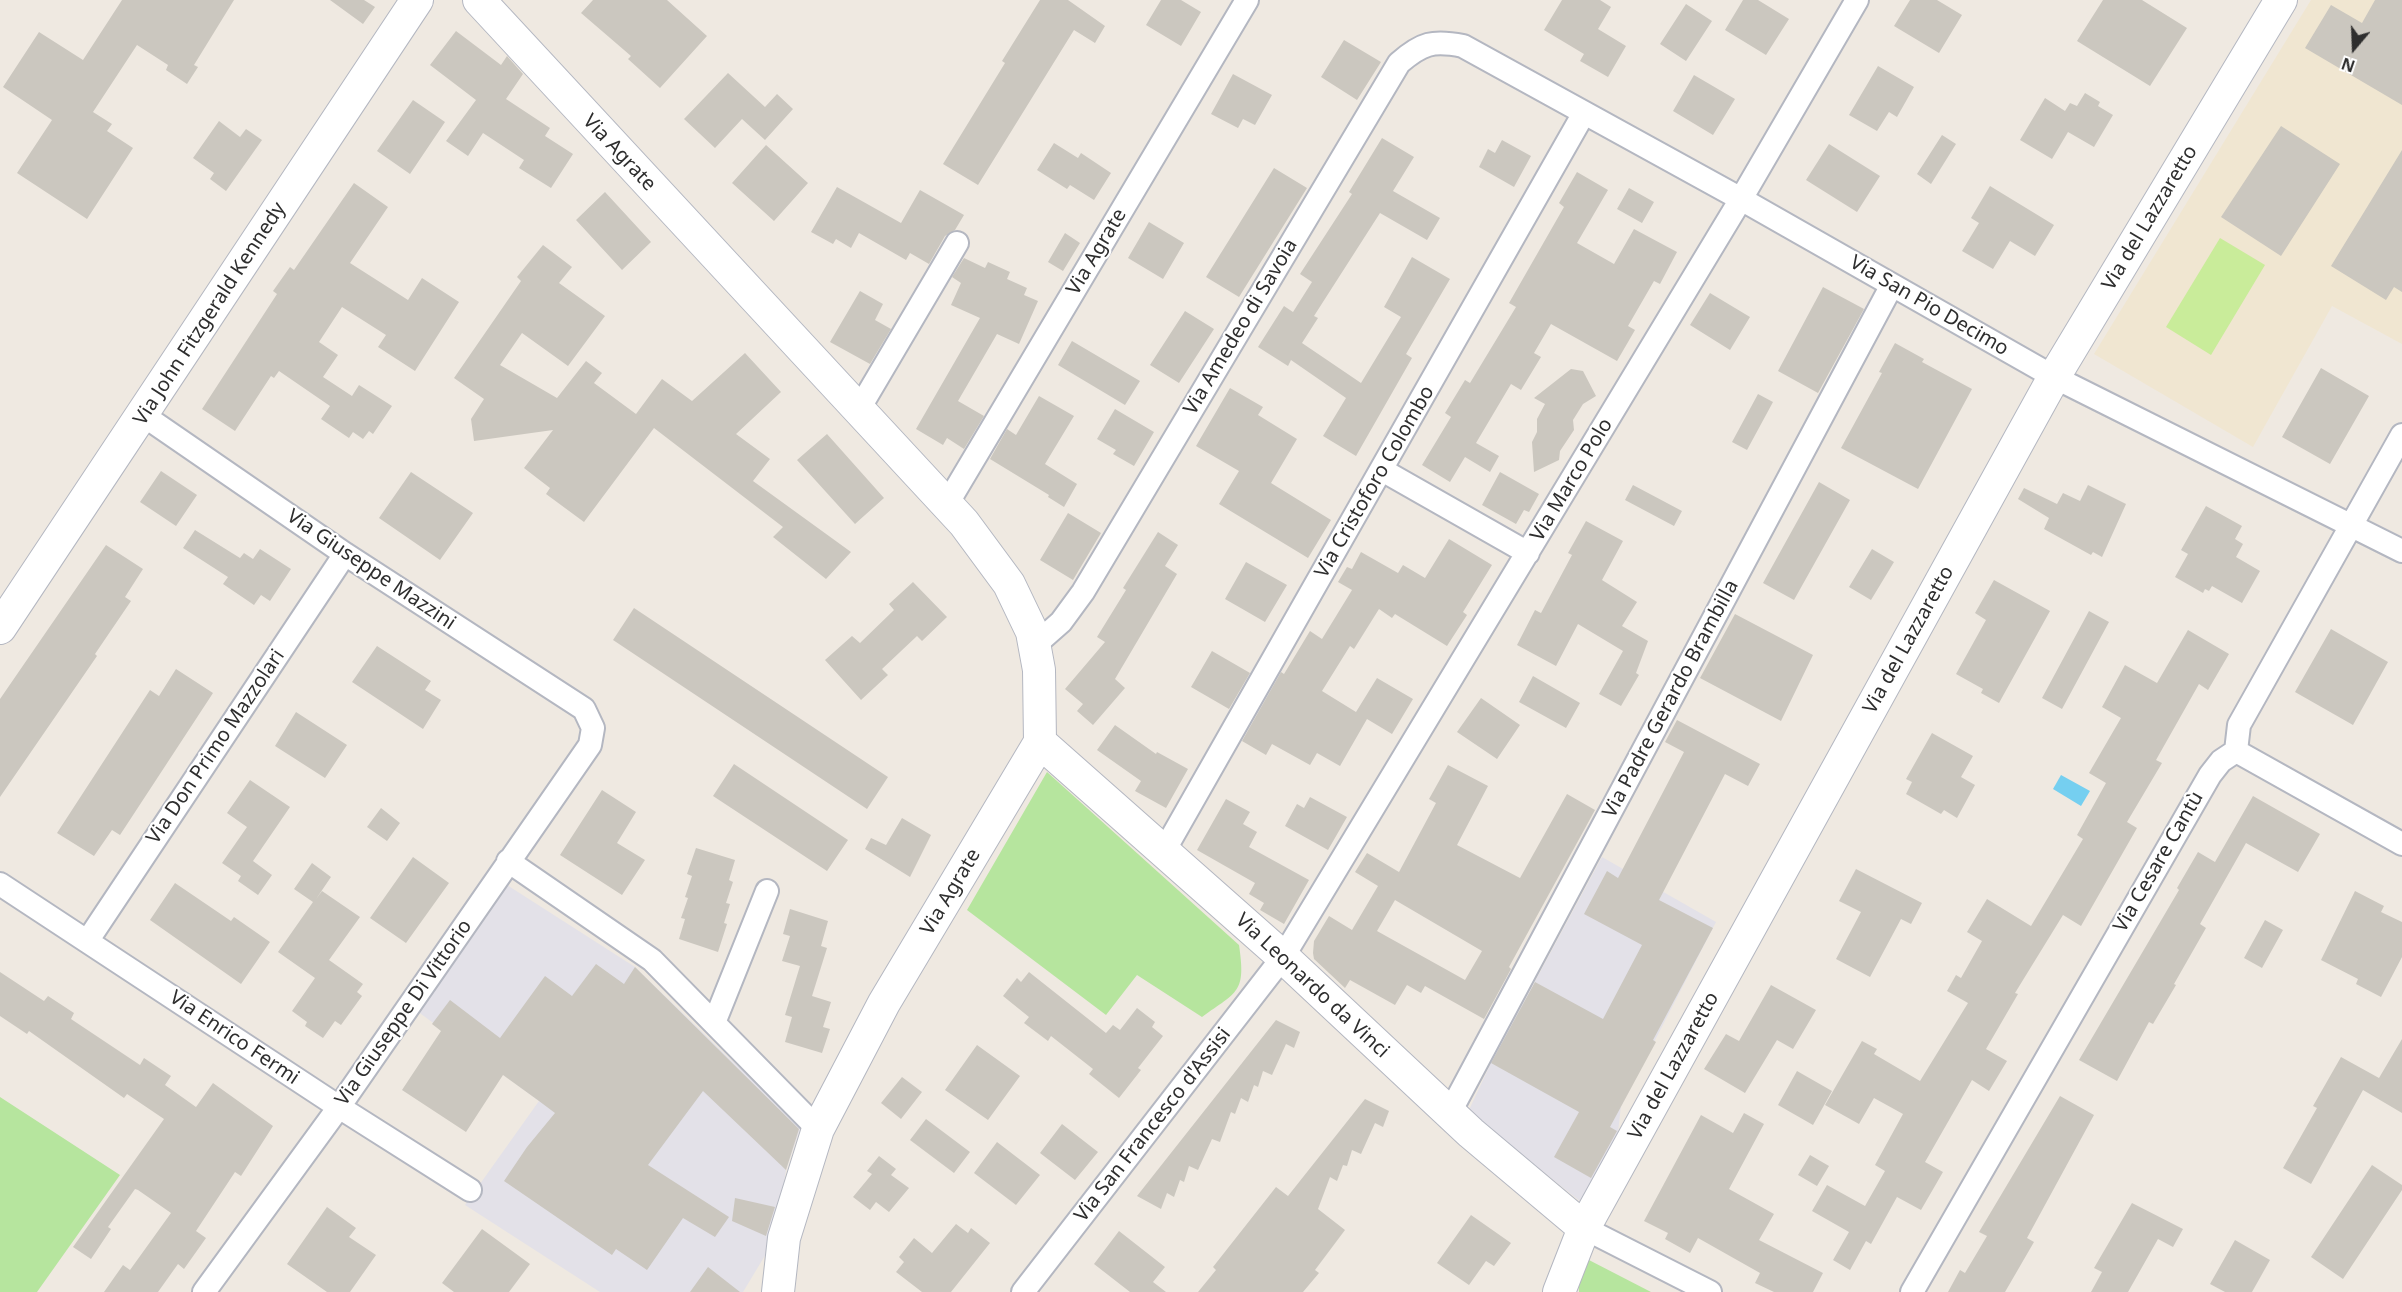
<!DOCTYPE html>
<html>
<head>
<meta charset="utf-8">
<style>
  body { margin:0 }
  #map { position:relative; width:2402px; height:1292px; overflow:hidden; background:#efe9e1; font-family:"Noto Sans",sans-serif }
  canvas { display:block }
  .north { position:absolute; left:2324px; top:18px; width:60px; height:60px; -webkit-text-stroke:4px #fff; paint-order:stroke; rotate:199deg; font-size:16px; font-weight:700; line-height:24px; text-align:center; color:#2e2e2e }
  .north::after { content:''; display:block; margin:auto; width:21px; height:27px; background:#2e2e2e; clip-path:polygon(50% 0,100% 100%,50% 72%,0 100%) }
</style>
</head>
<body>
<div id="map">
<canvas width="2402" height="1292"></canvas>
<div class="north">N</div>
</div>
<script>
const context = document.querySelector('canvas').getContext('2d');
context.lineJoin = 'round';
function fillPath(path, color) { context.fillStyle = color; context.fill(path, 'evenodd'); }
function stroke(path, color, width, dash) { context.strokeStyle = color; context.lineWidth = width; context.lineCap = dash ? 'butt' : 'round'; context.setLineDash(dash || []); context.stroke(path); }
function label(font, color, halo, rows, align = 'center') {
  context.font = font + ' "Noto Sans",sans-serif'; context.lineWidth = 4.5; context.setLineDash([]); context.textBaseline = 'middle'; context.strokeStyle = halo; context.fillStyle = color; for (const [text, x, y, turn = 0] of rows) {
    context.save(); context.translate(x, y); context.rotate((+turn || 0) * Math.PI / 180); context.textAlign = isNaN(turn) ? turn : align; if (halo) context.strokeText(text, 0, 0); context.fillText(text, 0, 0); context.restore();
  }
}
fillPath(new Path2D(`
  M1602 857 1716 922 1621 1106 1618 1132 1581 1202 1468 1112 1491 1063Z
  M507 885 635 967 731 1060 802 1123 786 1170 775 1239 743 1292H600L465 1205 539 1101 417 1011Z`), '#e3e1e8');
fillPath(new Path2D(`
  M2311 0H2402V344L2332 306 2253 447 2094 354Z`), '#f0e6d1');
fillPath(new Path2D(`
  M1047 772 1239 945C1246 993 1238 991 1202 1017L1137 975 1106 1015 967 910Z
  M0 1097 120 1175 37 1292H0Z
  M1587 1259 1651 1292H1579L1578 1278Z`), '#b6e59e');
fillPath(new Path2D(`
  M2220 238 2265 265 2211 355 2166 327Z`), '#c9ec9a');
fillPath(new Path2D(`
  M2061 775 2090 791 2081 806 2053 789Z`), '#75cff0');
fillPath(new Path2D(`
  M122 0H234L194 65 198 67 187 84 166 70 168 65 137 45 93 112 112 124 107 131 133 148 87 219 17 173 52 120 3 87 39 32 83 60Z
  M330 0H364L375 7 363 24Z
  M593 0H667L707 36 660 88 628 59 631 56 581 13Z
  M1040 0H1068L1105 26 1095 43 1074 30 978 185 943 164 1005 63 1002 61Z
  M1161 0H1181L1201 12 1181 46 1146 25Z
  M1562 0H1600L1611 7 1598 29 1626 46 1608 77 1580 61 1584 54 1544 30Z
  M1743 0H1758L1789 19 1766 55 1725 30Z
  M1910 0H1937L1962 15 1939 53 1894 26Z
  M2103 0H2142L2187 28 2150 86 2077 41Z
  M2375 0H2402V105L2305 48 2331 5 2362 23Z
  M1686 4 1712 21 1686 61 1660 44Z
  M456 31 501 65 507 56 523 74 506 99 550 128 545 136 573 154 551 188 519 168 524 160 483 133 468 156 446 141 476 100 430 65Z
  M1344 40 1381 62 1357 100 1321 77Z
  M1878 66 1914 87 1897 117 1889 112 1877 131 1849 115Z
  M728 73 765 107 777 94 793 109 765 140 742 119 715 148 684 119Z
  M1233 74 1272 95 1255 125 1243 119 1238 128 1211 114Z
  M1694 75 1735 99 1713 135 1673 111Z
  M2085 93 2100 102 2098 106 2113 115 2094 147 2068 132 2052 159 2020 140 2045 98 2065 111 2070 103 2077 106Z
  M413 100 445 122 410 174 377 151Z
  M219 121 240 137 246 129 262 140 226 191 210 179 214 173 193 158Z
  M2281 126 2340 164 2281 256 2221 217Z
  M1942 135 1956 144 1931 184 1917 174Z
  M1382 138 1414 157 1393 191 1440 218 1427 240 1380 213 1314 316 1318 318 1302 343 1361 383 1401 317 1384 307 1412 257 1450 279 1406 354 1412 358 1356 456 1323 436 1346 398 1291 360 1288 366 1258 347 1284 306 1293 312 1312 282 1300 274 1352 194 1349 192Z
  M1502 140 1531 156 1514 187 1479 167 1488 149 1495 153Z
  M1054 143 1078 158 1081 153 1111 173 1094 200 1070 185 1067 189 1037 170Z
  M1829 144 1880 176 1857 212 1806 180Z
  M766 145 808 183 774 221 732 183Z
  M2402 150V292L2394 287 2386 300 2331 266Z
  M1274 168 1307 188 1239 297 1206 277Z
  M1577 172 1608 190 1577 243 1614 264 1634 229 1677 252 1660 284 1654 281 1628 326 1635 330 1617 361 1551 324 1534 353 1541 357 1521 390 1511 384 1476 443 1499 456 1490 472 1465 457 1450 482 1422 465 1451 417 1445 413 1465 380 1470 383 1516 307 1509 303 1564 207 1559 203Z
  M354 183 388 207 350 263 408 300 422 278 459 302 415 371 378 347 386 335 342 307 319 342 338 355 323 377 352 396 359 385 392 406 373 434 369 431 363 439 353 432 349 438 321 419 330 406 279 371 274 378 271 376 235 431 202 409 277 294 273 291 290 267 294 270Z
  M1990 186 2054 225 2035 256 2010 241 1993 269 1962 251 1979 223 1971 218Z
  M837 187 901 223 920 190 964 215 955 230 945 236 929 264 910 253 906 260 859 233 851 248 836 239 833 244 811 232Z
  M1629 188 1654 202 1642 223 1617 209Z
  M605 192 651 242 622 270 576 220Z
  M1149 222 1184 243 1163 279 1128 258Z
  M1065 233 1080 243 1063 271 1048 262Z
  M543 245 572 267 559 283 605 316 568 366 522 333 500 365 557 398 586 361 602 373 594 383 636 414 662 379 692 401 745 353 781 392 736 434 770 459 753 481 851 552 826 579 773 537 783 527 654 428 584 522 546 494 550 488 524 468 553 430 474 441 471 419 484 399 454 378 521 281 517 277Z
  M964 258 985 268 988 262 1010 272 1007 279 1027 288 1024 295 1038 301 1019 344 997 334 958 401 984 416 964 449 947 438 943 445 916 429 980 318 951 305 961 283 952 277Z
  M1823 287 1864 309 1818 393 1778 371Z
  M860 291 883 304 875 320 891 329 870 364 830 342Z
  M1710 293 1750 317 1730 350 1690 325Z
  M1185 311 1214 329 1179 383 1150 365Z
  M1072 341 1140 381 1125 405 1058 365Z
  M1895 343 1924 359 1922 362 1972 389 1918 489 1841 448 1882 373 1879 372Z
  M2321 368 2369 396 2330 464 2282 437Z
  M1571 369 1583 371 1596 396 1583 404 1573 420 1574 430 1560 451 1559 460 1534 472 1532 442 1537 432V419L1545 404 1534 398Z
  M1230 388 1263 407 1258 415 1297 439 1271 483 1331 520 1308 558 1219 504 1239 471 1196 446Z
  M1758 394 1773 402 1747 450 1732 442Z
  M1039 396 1074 416 1045 464 1077 484 1064 507 1048 497 1049 495 990 459 1007 429 1016 435Z
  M1115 409 1154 432 1134 466 1113 454 1116 450 1097 439Z
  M827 434 884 498 855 524 797 460Z
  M161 471 197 495 176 526 140 502Z
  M411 472 473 513 440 560 379 518Z
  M1500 472 1539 494 1529 512 1524 510 1516 524 1482 505Z
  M1819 482 1850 500 1794 600 1763 583Z
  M1633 485 1682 511 1674 526 1625 500Z
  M2088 485 2126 504 2102 557 2093 552 2091 555 2044 529 2049 518 2018 499 2024 488 2057 504 2063 493 2080 501Z
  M2206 506 2242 526 2235 539 2243 544 2236 557 2260 571 2242 603 2212 586 2209 591 2205 589 2203 593 2175 577 2188 554 2181 550Z
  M1068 513 1101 533 1073 580 1040 560Z
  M1586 521 1623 541 1602 580 1637 602 1622 626 1648 641 1636 673 1639 675 1621 706 1599 694 1623 651 1578 624 1556 666 1517 645 1535 610 1541 613 1572 555 1568 553Z
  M195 530 240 558 244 553 253 559 260 549 291 569 270 601 261 595 254 605 223 584 228 577 183 548Z
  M1158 532 1178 545 1165 566 1177 574 1115 679 1125 688 1093 725 1077 711 1083 704 1065 689 1105 642 1097 637 1126 590 1123 588Z
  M1449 539 1492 565 1463 612 1467 615 1447 646 1395 614 1392 618 1379 609 1354 649 1350 646 1322 691 1356 712 1377 678 1413 699 1392 734 1367 719 1340 766 1317 753 1310 765 1272 744 1266 755 1242 741 1281 672 1284 674 1310 631 1322 639 1352 590 1338 582 1347 567 1352 569 1361 552 1398 573 1403 565 1425 578Z
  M106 545 143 569 125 597 131 601 95 654 97 656 0 797V699Z
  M1872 549 1894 562 1871 600 1849 587Z
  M1246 562 1287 585 1265 622 1225 599Z
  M1994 580 2050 611 1999 703 1981 693 1983 689 1956 674 1986 620 1975 613Z
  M913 582 947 617 922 641 917 636 882 669 888 675 861 700 825 660 852 636 860 643 894 610 889 604Z
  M634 608 888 777 867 809 613 640Z
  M2089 611 2109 622 2062 709 2042 698Z
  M1735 614 1813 655 1781 721 1700 678Z
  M2331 629 2388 662 2353 725 2295 692Z
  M2188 630 2229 654 2208 690 2199 684 2156 760 2162 763 2127 822 2137 828 2081 926 2063 915 2015 993 2018 994 1986 1049 2007 1061 1989 1091 1972 1080 1925 1162 1943 1172 1921 1210 1897 1197 1871 1244 1866 1241 1850 1270 1833 1260 1849 1232 1812 1211 1827 1185 1865 1206 1885 1171 1875 1165 1903 1114 1874 1098 1859 1124 1825 1105 1862 1041 1877 1049 1874 1054 1920 1081 1968 1003 1947 991 1956 975 1961 978 1982 941 1967 932 1987 899 2031 926 2083 839 2077 835 2106 783 2089 773 2121 718 2102 707 2125 665 2157 683Z
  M377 646 431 681 425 690 441 700 423 729 352 682Z
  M1212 651 1250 673 1229 709 1191 687Z
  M176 669 213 693 120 835 112 830 94 856 57 833 150 690 159 696Z
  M1533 676 1580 703 1566 728 1519 702Z
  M1481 698 1520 725 1497 759 1457 732Z
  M296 712 347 745 325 778 275 746Z
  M1677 720 1760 764 1748 786 1725 774 1659 900 1713 928 1653 1040 1656 1042 1610 1127 1617 1131 1591 1178 1554 1157 1579 1112 1491 1063 1535 982 1603 1019 1642 945 1584 914 1607 871 1618 878 1684 752 1665 742Z
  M1115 725 1156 754 1157 752 1188 769 1166 808 1135 791 1141 781 1097 750Z
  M1932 733 1973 756 1961 777 1975 785 1957 818 1944 810 1941 814 1906 794 1912 782 1906 779Z
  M734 764 848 840 827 871 713 796Z
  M1448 765 1488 786 1457 845 1520 878 1567 794 1595 810 1509 967 1511 969 1484 1019 1425 986 1421 993 1407 985 1395 1005 1350 980 1345 988 1314 959 1313 953 1314 941 1329 916 1352 930 1378 886 1355 872 1367 853 1399 872 1436 803 1429 799ZM1395 900 1482 951 1465 980 1377 931Z
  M250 780 290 807 253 861 272 875 258 895 238 881 241 876 222 863 247 827 227 813Z
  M602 790 636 812 617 843 645 860 622 895 560 855Z
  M2253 796 2320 834 2298 872 2246 843 2200 924 2206 928 2174 984 2176 985 2153 1024 2149 1022 2117 1081 2079 1060 2179 890 2177 888 2198 852 2215 862Z
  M1310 797 1347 817 1328 850 1285 826 1297 804 1304 808Z
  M1226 799 1250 812 1243 824 1257 832 1249 847 1309 880 1284 924 1260 910 1264 903 1249 894 1255 883 1197 850Z
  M381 808 400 823 387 841 367 827Z
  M902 818 931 835 910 877 865 849 871 838 886 845Z
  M696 848 735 860 729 880 733 882 726 903 730 904 724 923 727 924 718 952 679 939 685 919 681 918 688 898 685 897 692 876 687 874Z
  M413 857 449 883 406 943 370 918Z
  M312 863 331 877 316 899 322 891 360 917 329 960 363 984 357 992 362 996 341 1025 335 1021 323 1038 305 1026 307 1022 292 1011 315 978 278 952 313 902 294 889Z
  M1856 869 1922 903 1911 924 1901 919 1870 977 1836 959 1861 912 1839 901Z
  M175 883 231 921 234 917 270 942 241 984 150 920Z
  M2355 891 2384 906 2381 912 2402 922V957L2381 997 2356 984 2358 979 2321 960Z
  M790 909 828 921 821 946 827 948 812 996 831 1002 823 1027 830 1029 822 1053 785 1042 792 1017 785 1015 800 966 782 961 790 936 783 934Z
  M2265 920 2283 930 2262 968 2244 958Z
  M596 964 624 984 635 967 799 1129 786 1170 703 1091 648 1165 729 1217 715 1237 683 1218 647 1270 616 1249 612 1255 504 1181 527 1147 555 1113 539 1101 503 1075 466 1132 402 1090 441 1031 432 1024 450 1000 500 1038 545 976 572 996Z
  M0 972 44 1001 48 996 74 1013 71 1019 140 1065 144 1058 171 1076 165 1085 196 1107 213 1083 273 1126 241 1176 235 1172 196 1231 206 1238 184 1269 178 1264 158 1292H104L123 1265 130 1270 171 1213 138 1190 135 1189 108 1227 111 1229 91 1259 73 1247 164 1119 127 1094 124 1098 29 1031 27 1034 0 1016Z
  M1029 972 1106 1033 1113 1025 1120 1030 1137 1008 1155 1022 1152 1027 1163 1036 1138 1068 1141 1070 1119 1098 1089 1074 1093 1069 1051 1036 1048 1041 1024 1023 1029 1017 1003 996 1017 978 1021 982Z
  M1771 985 1816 1010 1793 1049 1777 1040 1745 1093 1704 1069 1726 1034 1739 1041Z
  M1276 1020 1300 1032 1294 1048 1286 1044 1272 1075 1263 1071 1258 1087 1254 1085 1248 1102 1241 1098 1235 1114 1231 1112 1220 1142 1212 1139 1198 1170 1189 1166 1184 1182 1180 1180 1174 1197 1167 1193 1161 1209 1137 1196Z
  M2402 1039V1113L2363 1090 2311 1184 2283 1168 2317 1108 2313 1106 2341 1057 2379 1078Z
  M977 1045 1020 1076 988 1120 945 1090Z
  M1797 1071 1832 1091 1813 1125 1778 1105Z
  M902 1077 922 1092 901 1119 881 1103Z
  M2060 1096 2094 1115 2027 1238 2034 1242 2005 1292H1948L1960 1270 1965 1273 1987 1236 1979 1232Z
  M1365 1099 1389 1111 1383 1127 1375 1123 1361 1154 1352 1150 1347 1166 1343 1165 1337 1181 1330 1177 1318 1209 1345 1230 1315 1270 1319 1273 1303 1292H1198L1216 1270 1213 1267 1276 1187 1288 1196Z
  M1744 1113 1764 1124 1729 1189 1774 1214 1759 1240 1823 1273 1813 1292H1774L1755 1283 1760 1273 1698 1238 1690 1253 1665 1239 1668 1233 1644 1221 1701 1115 1733 1133Z
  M926 1119 970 1152 954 1173 910 1140Z
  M1062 1124 1098 1152 1075 1180 1040 1153Z
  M997 1142 1040 1175 1016 1205 974 1173Z
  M1810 1155 1829 1166 1817 1186 1798 1175Z
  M879 1156 896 1169 891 1175 909 1188 889 1212 876 1202 870 1210 853 1197 872 1174 867 1171Z
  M2372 1165 2402 1185V1190L2343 1279 2311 1257Z
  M735 1198 775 1207 766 1236 732 1221Z
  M2132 1203 2183 1229 2173 1247 2158 1239 2128 1292H2091L2102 1272 2094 1268Z
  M327 1207 356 1228 349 1237 376 1255 350 1292H327L287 1264Z
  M1471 1215 1511 1243 1494 1266 1486 1261 1469 1285 1437 1263Z
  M956 1224 968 1233 971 1228 990 1243 951 1292H922L896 1272 904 1262 899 1257 914 1238 932 1253Z
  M482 1229 530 1264 509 1292H454L442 1283Z
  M1119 1231 1165 1267 1153 1282 1166 1292H1130L1094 1264Z
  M2235 1240 2270 1260 2252 1292H2225L2210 1284Z
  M708 1267 740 1292H690Z`), '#cbc7bf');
const street = new Path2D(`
  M859 409 957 243
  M143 415 345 554 584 709 593 728 590 745 339 1107 204 1292
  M1382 470 1528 553
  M947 504 1247 0
  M1036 644 1061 622 1083 592 1399 63C1422 43 1433 40 1463 46L1741 199 2054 377 2402 551
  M2236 751 2239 725 2402 435
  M2236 751 2402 844
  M1164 851 1584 113
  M508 861 652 960 818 1129
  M0 884 339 1107 470 1190
  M88 940 345 554
  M714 1023 767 891
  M1449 1114 1892 285
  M1584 1228 1710 1292
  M1023 1292 1283 957 1741 199 1857 0
  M1912 1292 2210 775 2221 761 2236 751`);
const secondary = new Path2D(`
  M479 0 964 523 1009 584 1032 632 1039 670 1040 742 884 1003 818 1129 784 1238 778 1292
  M0 628 417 0
  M1040 742 1283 957 1471 1133 1584 1228
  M1559 1292 1584 1228 2054 377 2281 0`);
stroke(street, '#b4b7c1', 26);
stroke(secondary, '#b4b7c1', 34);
stroke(street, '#fff', 22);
stroke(secondary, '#fff', 32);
label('20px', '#2e2e2e', '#fff', [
  ["Via Agrate",619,153,47],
  ["Via del Lazzaretto",2150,218,-59],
  ["Via Agrate",1097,252,-59],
  ["Via San Pio Decimo",1929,306,30],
  ["Via John Fitzgerald Kennedy",210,314,-57],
  ["Via Amedeo di Savoia",1241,327,-59],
  ["Via Marco Polo",1572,480,-59],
  ["Via Cristoforo Colombo",1375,482,-60],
  ["Via Giuseppe Mazzini",371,570,34],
  ["Via del Lazzaretto",1909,640,-61],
  ["Via Padre Gerardo Brambilla",1671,699,-62],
  ["Via Don Primo Mazzolari",216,747,-56],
  ["Via Cesare Cantù",2159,862,-60],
  ["Via Agrate",951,892,-59],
  ["Via Leonardo da Vinci",1312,986,43],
  ["Via Giuseppe Di Vittorio",404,1013,-55],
  ["Via Enrico Fermi",234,1038,34],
  ["Via del Lazzaretto",1674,1066,-61],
  ["Via San Francesco d'Assisi",1153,1125,-52]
]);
</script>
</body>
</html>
